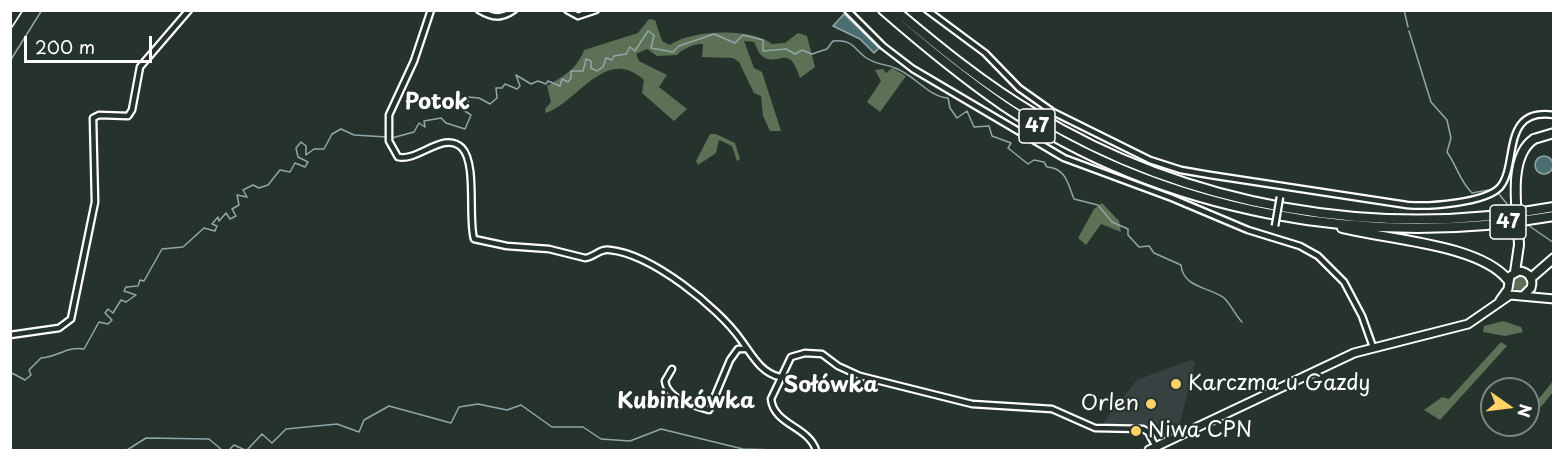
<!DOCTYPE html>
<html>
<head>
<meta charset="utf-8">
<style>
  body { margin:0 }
  #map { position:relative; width:1564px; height:461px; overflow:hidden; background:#26332d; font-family:"Playpen Sans",sans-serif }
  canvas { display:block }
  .frame { position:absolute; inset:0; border:12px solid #fff; pointer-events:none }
  .north { position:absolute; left:1480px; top:377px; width:60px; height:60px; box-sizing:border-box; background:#26332d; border:2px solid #7d8581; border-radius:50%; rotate:104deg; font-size:16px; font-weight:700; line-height:24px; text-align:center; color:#fff }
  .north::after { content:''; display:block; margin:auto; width:21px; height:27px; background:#ffd166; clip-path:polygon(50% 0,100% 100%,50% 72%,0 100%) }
  .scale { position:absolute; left:24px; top:36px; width:128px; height:27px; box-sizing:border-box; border:3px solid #fff; border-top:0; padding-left:8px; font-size:18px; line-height:21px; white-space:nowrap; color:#fff; -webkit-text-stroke:4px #26332d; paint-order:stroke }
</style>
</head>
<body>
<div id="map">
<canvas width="1564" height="461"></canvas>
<div class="frame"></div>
<div class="north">N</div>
<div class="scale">200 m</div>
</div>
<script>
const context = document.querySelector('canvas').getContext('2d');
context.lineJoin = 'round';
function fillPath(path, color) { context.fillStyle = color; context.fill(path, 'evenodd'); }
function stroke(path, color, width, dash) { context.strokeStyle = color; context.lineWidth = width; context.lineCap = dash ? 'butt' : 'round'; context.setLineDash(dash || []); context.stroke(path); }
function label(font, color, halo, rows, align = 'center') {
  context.font = font + ' "Playpen Sans",sans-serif'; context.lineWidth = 4.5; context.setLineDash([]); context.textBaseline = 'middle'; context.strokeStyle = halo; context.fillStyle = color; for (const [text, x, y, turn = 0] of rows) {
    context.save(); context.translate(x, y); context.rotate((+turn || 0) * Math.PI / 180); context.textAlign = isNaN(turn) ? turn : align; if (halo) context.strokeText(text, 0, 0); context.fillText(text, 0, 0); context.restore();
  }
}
fillPath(new Path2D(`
  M1190 360 1195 362 1180 423 1141 433 1101 431 1105 420 1137 380Z`), '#364242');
fillPath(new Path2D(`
  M649 19 655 20 662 41 670 45C690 30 752 27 772 44L785 43 798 33 807 36 815 67 800 78C788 40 777 70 761 55 758 52 756 46 754 42L744 41 754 68 762 72 781 131H770L763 116 761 96 754 93 739 62 733 58 702 57 703 44C695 43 682 49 677 55L657 56 647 49 636 54 639 61 667 75 659 87 687 109 674 121 642 93 644 80C606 45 579 101 546 113L545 109 551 102 547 86C564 76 577 69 584 50L638 33Z
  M892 68 906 76 880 112 867 102 881 81 875 70 883 69 886 73Z
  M710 134H716L735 143 740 159 737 161 732 146 719 140 716 153 698 165 696 161Z
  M1102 203 1119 221 1121 232 1101 224 1086 245 1078 238 1094 209Z
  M1512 283a8 8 0 1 1 16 0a8 8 0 1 1-16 0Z
  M1503 321 1521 327 1523 332 1505 336 1483 332 1484 326Z
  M1501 342 1507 346 1440 420 1424 410 1442 397 1449 399Z
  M1553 381V392L1541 407 1537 401Z`), '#5c7155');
const water = new Path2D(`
  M844 14 879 48 874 53 860 39 833 26Z
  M1535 165a9 9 0 1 1 18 0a9 9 0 1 1-18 0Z`);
fillPath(water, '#4a6d70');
stroke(water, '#92a7a9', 1.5);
stroke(new Path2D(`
  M1404 10 1408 27
  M1409 31 1431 102 1447 120 1451 138 1447 152C1457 166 1459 180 1472 193L1494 189
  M10 61 42 10
  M392 138 414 132 419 123 425 127 424 121 441 118 446 123 465 129 471 115 463 110 469 104 467 97 479 98 490 104 497 98 496 88H502L505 84 517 89 520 86 516 75 531 84 538 81 546 84 548 81 560 86 562 79 568 82 571 78V71H583L586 59 591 61V68L597 71 603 67 606 58 612 60 614 56 626 54 630 47 635 51 648 31 654 35 651 48 673 52 679 46 714 34 735 43 743 35 763 40V51L786 49 795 54 802 50 812 54 827 49 833 41C851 39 853 47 865 57 876 65 886 64 895 68 915 75 927 96 948 98L950 108 957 118 967 111 974 127 989 126 992 136 1011 143 1008 148 1028 164 1034 160 1044 162 1047 167C1066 168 1068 184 1074 199L1098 205 1112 222 1128 229V235L1139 247 1149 246 1154 253 1181 265C1183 288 1210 287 1224 298 1230 303 1236 316 1242 322
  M1499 194 1511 209
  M1525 223 1554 243
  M10 372 25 380 31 375 29 370 41 358C58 357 67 346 84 349L99 322 108 324 112 320 105 313 108 309 113 313 121 300 126 302 136 295 124 291 126 287 138 286 140 280 144 281 162 249 183 247 204 228 215 231 217 226 212 224 218 217 219 221 226 213 230 219 236 216 232 209 239 205 237 195 247 197 243 190 253 185 259 188 268 185 280 170 290 172 295 163 305 167 308 162 298 157 296 148 301 142 306 146V155L314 149H324L332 134 341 129 354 135 387 137
  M120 450H127L146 438 209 439 222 450
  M229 450 234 445 245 450
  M247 450 262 434 272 443 286 429 337 424 359 432 364 420 389 406 451 423 459 407 478 404 507 410 521 405 552 427H583L601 439 630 441 661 429 743 449 776 450`), '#92a7a9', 1.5);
const street = new Path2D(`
  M431 10 414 61 389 115V141L398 157C418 162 444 130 462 148 477 164 468 217 474 239L507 246 549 249 585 258C595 257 600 248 610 250 651 254 718 307 741 340 752 355 761 373 780 377
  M479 10C493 18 501 19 514 10
  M567 10 578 16 596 10
  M847 10 883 46 913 69 1064 158 1172 198 1248 230 1300 246 1318 256 1344 282 1362 316 1373 347
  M927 10 985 53 1019 88 1053 112 1150 160 1181 170 1210 175 1407 205C1428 207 1486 203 1500 187 1519 165 1500 107 1554 115
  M10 335 59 328 71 319 95 202 93 118 99 115 128 116 132 110 140 67 189 10
  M672 369 665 381C667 399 694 406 709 410L730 360 738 349H747
  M816 450C808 426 774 425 771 399L791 357 805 353 822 354 838 366 860 376 972 404 1052 409 1095 428 1143 429 1148 432 1156 447`);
const secondary = new Path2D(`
  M1500 300 1508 289 1510 276 1519 271C1529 272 1534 279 1531 288L1524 295
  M1149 450 1354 353 1468 324 1510 295 1554 299`);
const primary = new Path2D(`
  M883 10C922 44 962 77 1004 106 1164 213 1366 249 1554 216
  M895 10C939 47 984 84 1033 113 1187 207 1377 240 1554 207
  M1534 139 1554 133
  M1342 228C1384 239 1480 244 1508 280
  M1515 272 1519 245
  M1531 278 1554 258`);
stroke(street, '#fff', 9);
stroke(secondary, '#fff', 11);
stroke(primary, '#fff', 12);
stroke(street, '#26332d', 4.5);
stroke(secondary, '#26332d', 7);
stroke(primary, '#26332d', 8);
stroke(new Path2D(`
  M10 30 23 10`), '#fff', 1.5);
const streetBridge = new Path2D(`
  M1275 226 1280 197`);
const primaryBridge = new Path2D(`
  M1519 245C1518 215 1506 158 1534 139`);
stroke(streetBridge, '#fff', 9, []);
stroke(primaryBridge, '#fff', 12, []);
stroke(streetBridge, '#26332d', 4.5);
stroke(primaryBridge, '#26332d', 8);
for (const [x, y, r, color] of [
  [1176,384,6,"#ffd166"],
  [1151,404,6,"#ffd166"],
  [1136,431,6,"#ffd166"]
]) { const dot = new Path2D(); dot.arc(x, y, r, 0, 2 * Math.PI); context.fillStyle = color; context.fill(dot); stroke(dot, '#26332d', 2); }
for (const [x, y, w] of [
  [1037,126,36],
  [1508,222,36]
]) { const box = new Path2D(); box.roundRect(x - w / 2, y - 17, w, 34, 4.5); context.fillStyle = '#26332d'; context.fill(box); stroke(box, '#fff', 1.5); }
label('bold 20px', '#fff', null, [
  ["47",1037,126],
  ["47",1508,222]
]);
label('21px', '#fff', '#26332d', [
  ["Karczma u Gazdy",1188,384],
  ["Orlen",1139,404,"right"],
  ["Niwa CPN",1148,431]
], 'left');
label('bold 22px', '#fff', '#26332d', [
  ["Potok",437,103],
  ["Sołówka",831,386],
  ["Kubinkówka",686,402]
]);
</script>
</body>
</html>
